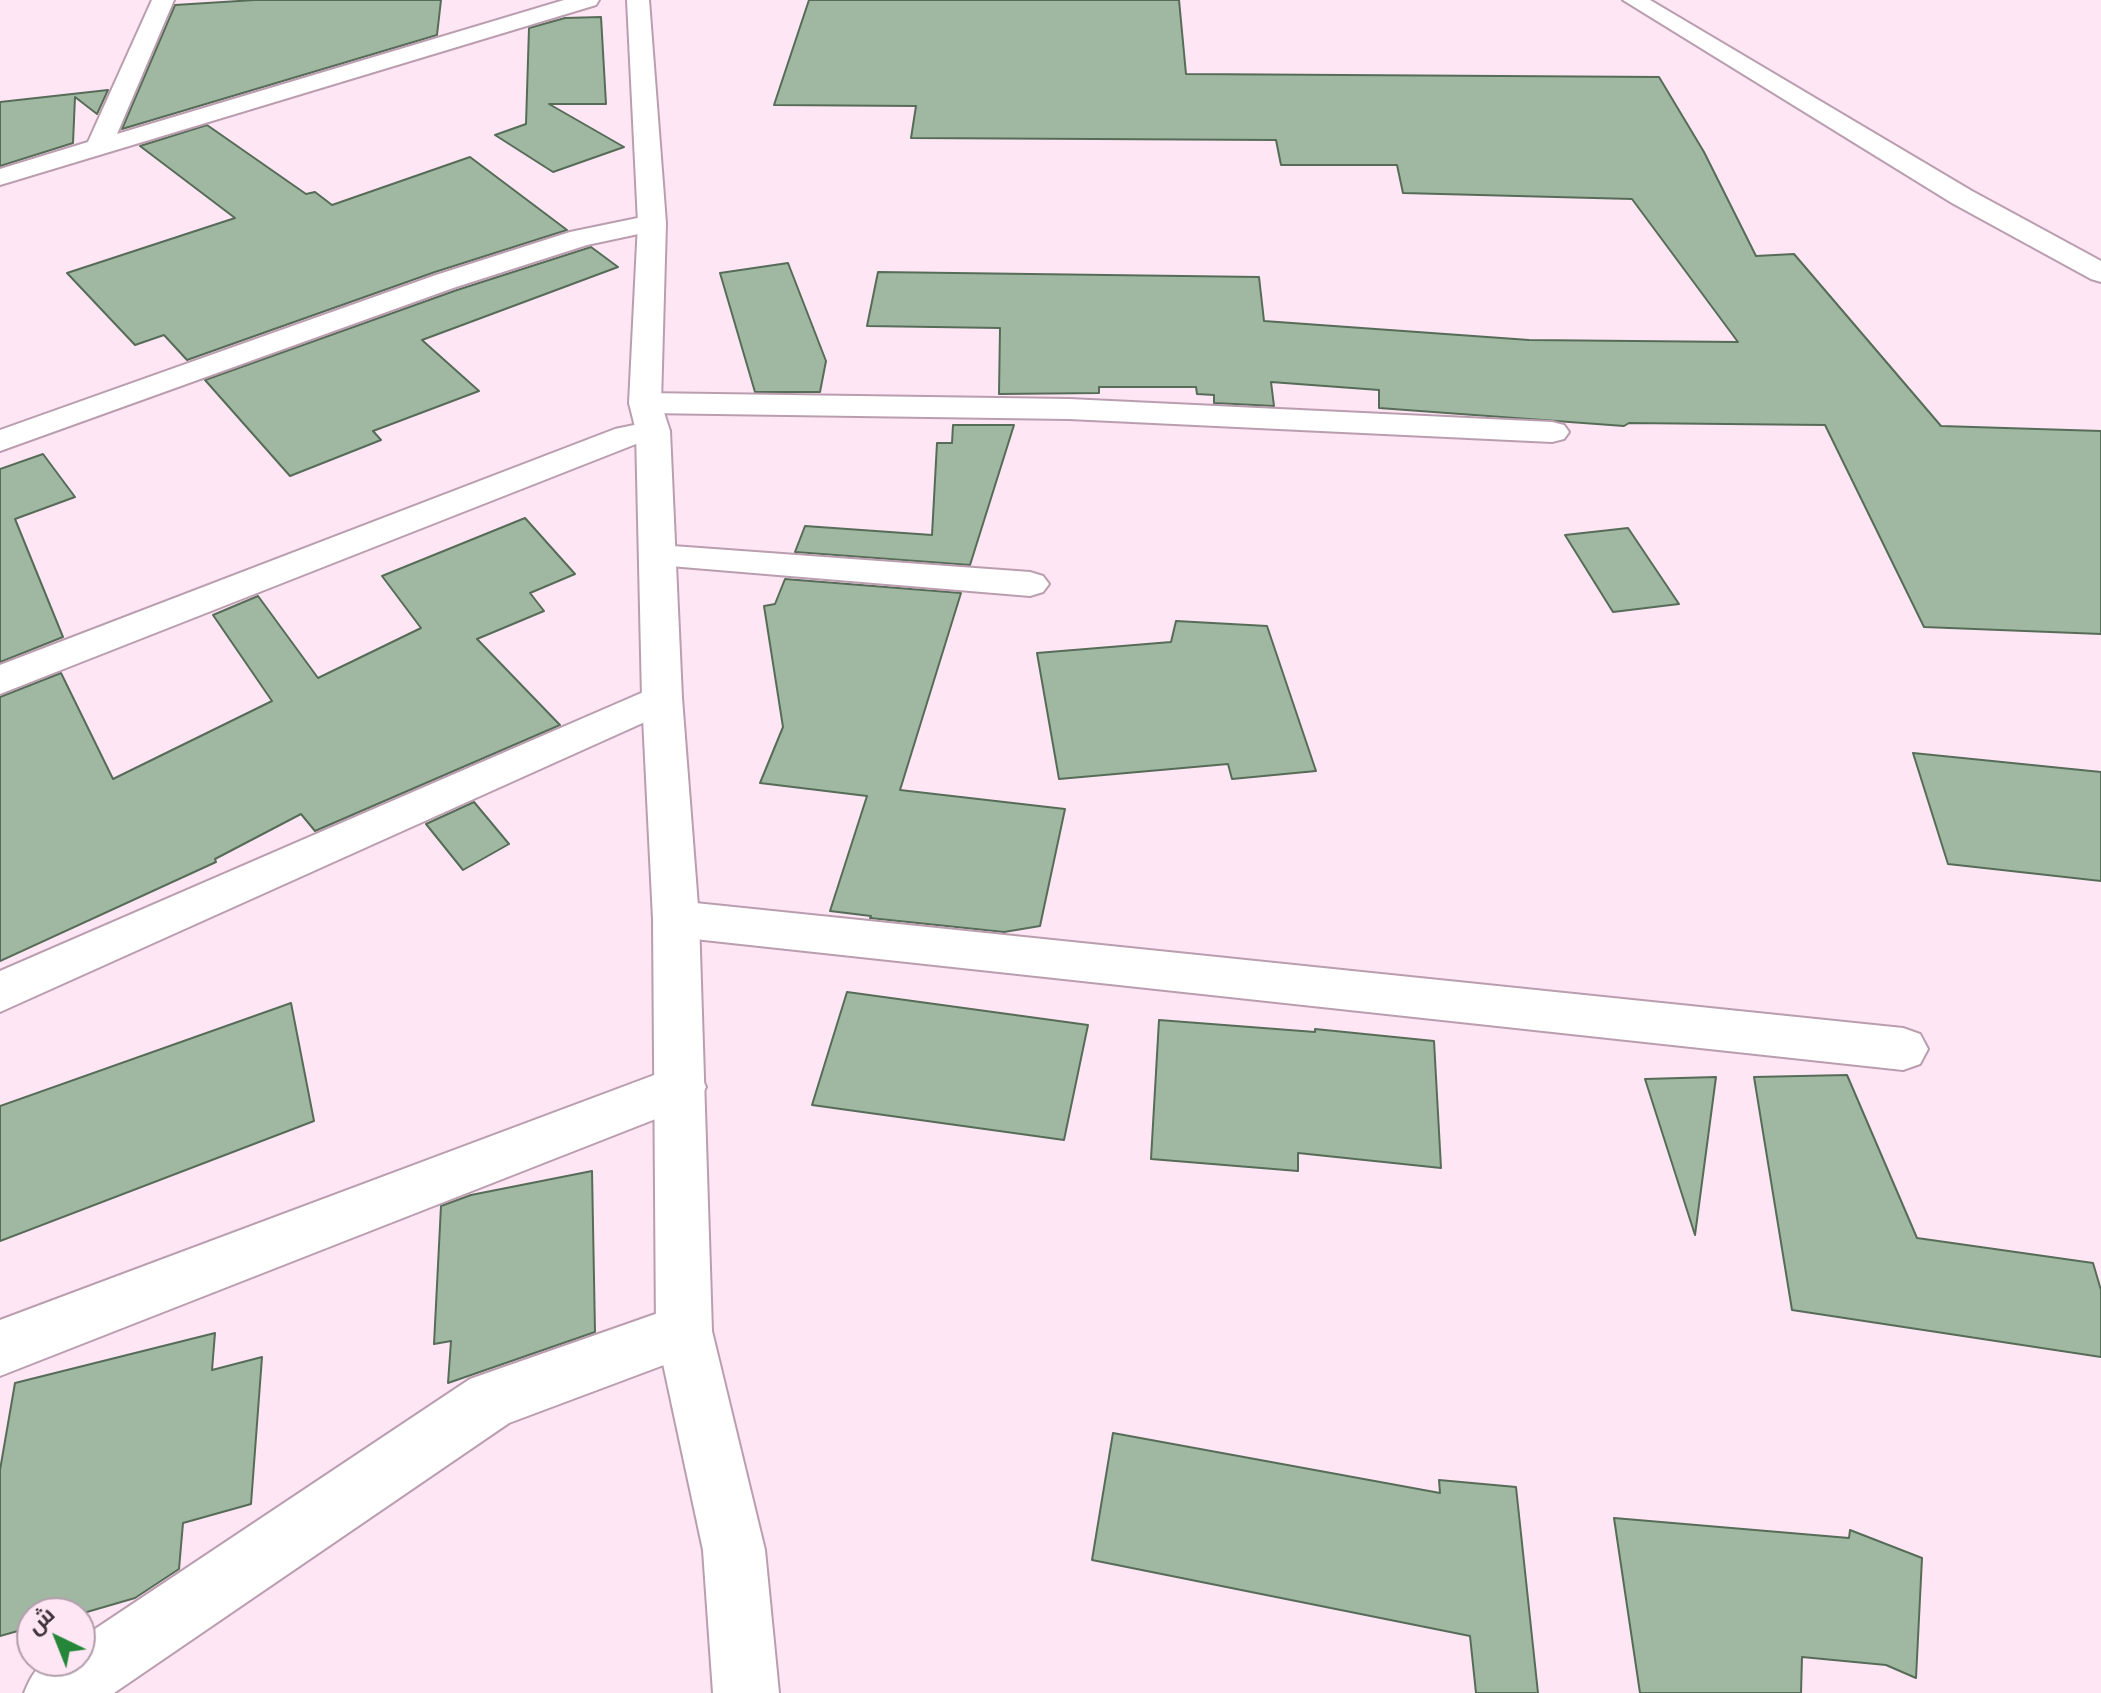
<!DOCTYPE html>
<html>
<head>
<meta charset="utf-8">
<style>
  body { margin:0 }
  #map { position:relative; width:2101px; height:1693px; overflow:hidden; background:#fee6f5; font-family:Figtree,Cairo,sans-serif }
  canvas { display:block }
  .north { position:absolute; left:16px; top:1597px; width:80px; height:80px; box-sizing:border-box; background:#fee6f5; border:2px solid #b29eab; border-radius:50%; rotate:317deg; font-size:22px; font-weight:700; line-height:32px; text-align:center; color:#3f333b }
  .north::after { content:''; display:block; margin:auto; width:28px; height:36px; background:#258639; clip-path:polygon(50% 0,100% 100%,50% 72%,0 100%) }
</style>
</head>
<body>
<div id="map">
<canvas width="2101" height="1693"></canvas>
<div class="north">ش</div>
</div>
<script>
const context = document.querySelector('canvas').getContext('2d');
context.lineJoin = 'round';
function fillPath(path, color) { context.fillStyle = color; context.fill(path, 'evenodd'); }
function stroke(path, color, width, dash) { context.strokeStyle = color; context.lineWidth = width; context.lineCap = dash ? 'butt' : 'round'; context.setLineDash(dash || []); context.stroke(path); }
const building = new Path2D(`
  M255 0H441L437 35 122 129 175 5Z
  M809 0H1179L1186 74 1659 77 1704 152 1756 256 1794 254 1941 426 2101 431V634L1924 627 1825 425 1629 423 1624 426 1379 408V390L1271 382 1274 406 1214 403V395L1197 394 1196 387H1099V393L999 394 1000 328 867 326 878 272 1259 277 1264 321 1529 340 1738 342 1632 199 1403 193 1397 165H1281L1276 140 911 138 916 106 774 105Z
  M601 17 606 104H549L624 147 553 172 495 135 526 124 529 28 565 18Z
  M108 90 97 114 75 97 73 143 0 166V102Z
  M207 125 306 194 315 192 332 205 470 157 567 230 435 272 187 360 164 335 135 345 67 273 235 218 140 146Z
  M591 247 618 267 422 340 479 391 373 431 381 440 290 476 205 380 457 290Z
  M788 263 826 361 820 392H755L720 273Z
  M953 425H1014L970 565 795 552 805 526 932 535 937 443H952Z
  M43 454 75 497 15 519 63 637 0 662V469Z
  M525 518 575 574 530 593 544 611 477 639 560 725 315 831 301 814 215 859 216 862 0 961V697L61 673 113 779 272 701 213 615 258 596 318 678 421 628 382 576Z
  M1628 528 1679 604 1613 612 1565 535Z
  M785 579 961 593 900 790 1065 809 1040 926 1004 932 870 918 871 916 830 911 867 796 760 783 783 727 764 606 775 604Z
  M1176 621 1267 626 1316 771 1232 779 1228 764 1059 779 1037 653 1171 642Z
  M1913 753 2101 772V881L1948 864Z
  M474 802 509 844 463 870 426 824Z
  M847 992 1088 1025 1064 1140 812 1105Z
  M291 1003 314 1121 0 1241V1106Z
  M1159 1020 1315 1032V1029L1434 1041 1441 1168 1298 1153V1171L1151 1159Z
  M1847 1075 1917 1238 2093 1263 2101 1290V1357L1792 1310 1754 1077Z
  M1716 1077 1695 1235 1645 1079Z
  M592 1171 595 1332 448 1383 451 1341 434 1344 441 1206 471 1195Z
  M215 1333 212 1370 262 1357 251 1504 183 1523 179 1569 135 1598 80 1614 32 1613V1627L0 1636V1470L15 1383Z
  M1113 1433 1440 1493 1439 1480 1516 1487 1538 1693H1476L1470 1636 1092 1560Z
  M1614 1518 1849 1538 1850 1530 1922 1558 1916 1678 1886 1665 1802 1657 1801 1693H1640Z`);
fillPath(building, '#a0b8a1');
stroke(building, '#566c58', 2);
const minor = new Path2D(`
  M152 0H174L117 134 564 0H599L596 5 0 185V169L88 142Z
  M652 215 662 217 666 223 662 229 587 245 456 287 0 451V430L436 275 570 232Z
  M645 393 1069 399 1552 422 1564 425 1569 432 1564 439 1552 442 1069 419 645 413 633 410 629 403 633 396Z
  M653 421 665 424 670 431 665 438 636 444 0 694V665L615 429Z
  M659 545 1030 572 1043 576 1049 584 1043 592 1030 596 646 564 641 556 646 548Z
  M662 684 676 688 682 698 676 708 0 1012V971Z
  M676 901 1903 1028 1920 1034 1928 1049 1920 1064 1903 1070 676 937 660 932 653 919 660 906Z
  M681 1065 699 1072 706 1087 699 1102 0 1376V1320Z
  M684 1304 704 1312 712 1331 704 1350 509 1423 114 1693H24C38 1659 45 1661 80 1661V1639L470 1379Z`);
const secondary = new Path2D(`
  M627 0H649L666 223 661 403 670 431 682 698 699 919 712 1331 765 1550 779 1693H713L703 1550 656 1331 653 919 642 698 636 431 629 403 638 223Z
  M1623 0H1650L1972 191 2101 261V282L2091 279 1952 203Z`);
stroke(minor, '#ba9eaf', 4);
stroke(secondary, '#ba9eaf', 4);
fillPath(minor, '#fff');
fillPath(secondary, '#fff');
</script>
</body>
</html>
